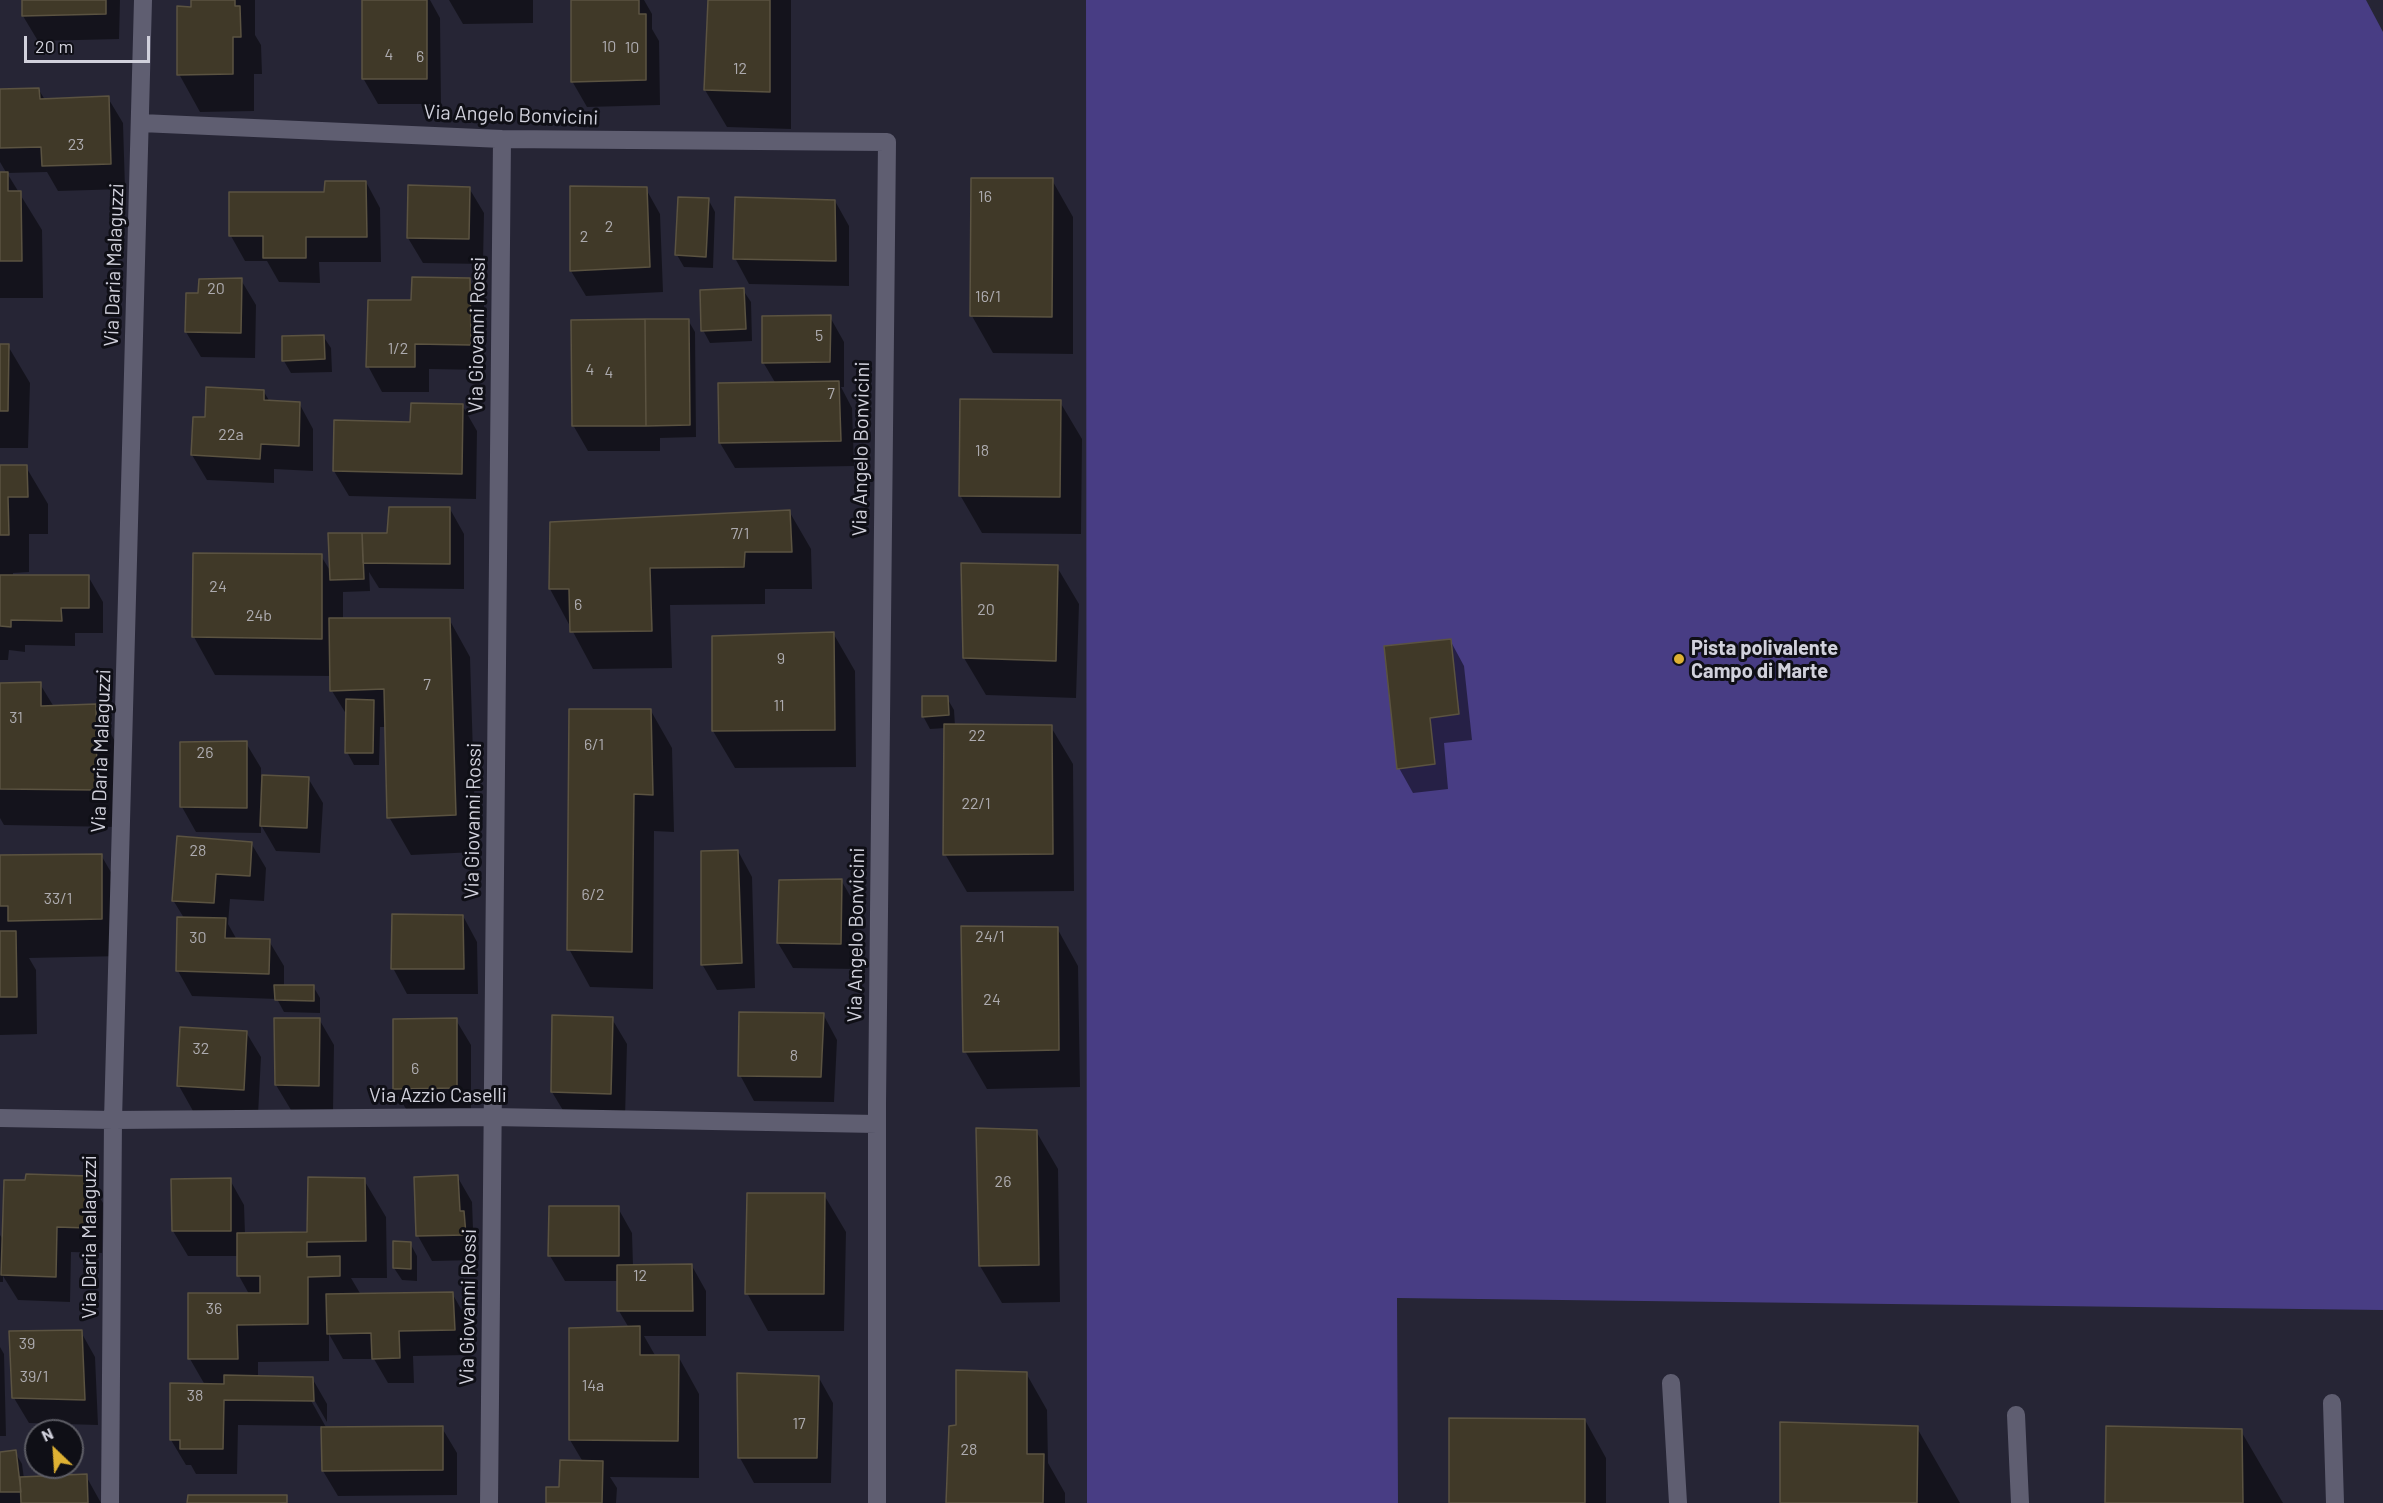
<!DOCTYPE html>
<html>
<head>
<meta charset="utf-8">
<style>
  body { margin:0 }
  #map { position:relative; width:2383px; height:1503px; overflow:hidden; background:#262535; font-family:Barlow,sans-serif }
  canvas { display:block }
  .north { position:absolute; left:24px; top:1419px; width:60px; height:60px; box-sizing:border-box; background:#0f0f16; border:2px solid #5d5d65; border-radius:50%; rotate:335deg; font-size:16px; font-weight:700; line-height:24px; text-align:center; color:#d1d1dc }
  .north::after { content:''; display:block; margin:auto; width:21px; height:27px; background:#deb133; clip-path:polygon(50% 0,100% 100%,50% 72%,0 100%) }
  .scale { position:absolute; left:24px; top:36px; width:126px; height:27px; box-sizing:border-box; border:3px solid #d1d1dc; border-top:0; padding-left:8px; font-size:18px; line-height:21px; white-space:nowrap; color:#d1d1dc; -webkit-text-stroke:4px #0f0f16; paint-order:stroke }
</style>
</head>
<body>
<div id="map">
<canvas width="2383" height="1503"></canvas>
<div class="north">N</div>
<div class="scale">20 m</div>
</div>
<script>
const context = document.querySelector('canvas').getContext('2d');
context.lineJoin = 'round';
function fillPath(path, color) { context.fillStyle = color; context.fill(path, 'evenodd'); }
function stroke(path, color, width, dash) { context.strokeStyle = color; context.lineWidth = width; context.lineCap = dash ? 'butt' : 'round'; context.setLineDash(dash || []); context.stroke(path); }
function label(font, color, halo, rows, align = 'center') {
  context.font = font + ' Barlow,sans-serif'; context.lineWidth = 6; context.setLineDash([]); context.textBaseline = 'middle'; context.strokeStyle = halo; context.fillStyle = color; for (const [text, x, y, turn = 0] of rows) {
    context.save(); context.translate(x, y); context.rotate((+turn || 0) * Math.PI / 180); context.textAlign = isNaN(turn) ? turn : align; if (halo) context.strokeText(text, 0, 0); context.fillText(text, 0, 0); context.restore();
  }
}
fillPath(new Path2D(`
  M1086 0H2366L2383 32V1310L1397 1298 1398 1503H1087Z`), '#483d84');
fillPath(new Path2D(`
  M23 0H120L119 39 38 41 23 16Z
  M192 0H255V35L261 45 262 74H254V111L200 112 179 74Z
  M364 0H430L440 18 441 104H378L363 78Z
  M449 0H533V23L463 24Z
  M573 0H644L652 14V29L659 41 660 105 587 107 572 81Z
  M710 0H791V129L727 127 705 90Z
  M39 90 45 100 108 98 123 123 125 189 58 191 47 172 7 173 42 230 43 298H0V174H7L0 162V91Z
  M1052 180 1073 217V354L993 353 972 316Z
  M366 182 380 208 381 262H319L320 283 279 282 267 261H245L231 236 230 193H325Z
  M469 188 484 213 483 264 423 263 408 238Z
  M646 189 660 214 663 292 586 296 571 271Z
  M708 199 715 212 713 268 684 267 677 255Z
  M835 201 849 226V286L749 284 735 258Z
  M241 280 256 305 255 358 201 357 186 332 200 295Z
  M469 280 484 305V370L429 369V392H382L368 366 413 302Z
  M743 290 751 302 752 341 710 343 703 330Z
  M830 317 844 342V387H841L852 408 854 466 735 468 720 443 776 384 763 362Z
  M688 320 695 332 696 437 660 438V451H588L573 425Z
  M323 336 331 348 332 372 291 373 284 361Z
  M0 346H8L30 383 28 448H0Z
  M264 392 270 402 299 403 313 429V471L274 469V483L207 480 192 455 206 419Z
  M1060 402 1082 439 1081 534 982 533 960 495Z
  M462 405 477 431 476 499 349 496 334 471 412 423Z
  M0 467H26L48 504V534H29V572L13 573V576H88L103 602V633H75V646L25 645V652L9 650 8 660H0Z
  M450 509 464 534V589L379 588 369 572 370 591 343 592V620L449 619 470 657 476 852 411 855 389 817 387 727H380L379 765H354L347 752 348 717 332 691V676L215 675 194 637 195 554 321 556 331 572 389 534Z
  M789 511 811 549 812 589H765V604L670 605 672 668 593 669 550 589Z
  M1057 567 1079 604 1076 698 986 695 964 658Z
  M833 633 855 671 856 767 735 768 713 731Z
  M1450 640 1464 666 1472 740 1444 743 1448 789 1413 793 1399 768Z
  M0 684H40L54 707 95 706 116 743 117 827 4 825 0 818Z
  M947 698 954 710 955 726 1051 727 1073 764 1074 891 967 892 945 854 946 728 930 729 923 716Z
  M651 711 672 748 674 832 654 831 653 989 590 987 569 949Z
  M246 743 261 768V777L308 778 323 803 320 853 276 851 261 825V833L196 832 182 807Z
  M251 843 266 868 264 901 230 899 228 924 237 940 269 941 284 966V986H313L320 998V1013L284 1012 277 999 192 996 178 971 184 918 173 900Z
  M738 851 752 877 755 988 717 990 702 964Z
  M101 855 123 893V956L29 958 36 970 37 1034 0 1035V857Z
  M841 880 856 906 854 969 793 968 778 943Z
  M463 916 477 942 478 994H407L393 968Z
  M1057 928 1078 966 1080 1087 987 1089 965 1051Z
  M823 1014 837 1040 834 1102 754 1101 740 1075Z
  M276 1019H319L334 1045 333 1111 291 1110 276 1085Z
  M612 1019 627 1044 625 1118 567 1117 552 1092Z
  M456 1020 471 1045V1113L409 1114 394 1089Z
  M246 1032 261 1057 258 1115 193 1111 179 1086Z
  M1036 1131 1058 1169 1060 1302 1002 1303 980 1266Z
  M457 1176 472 1202 473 1229 478 1237 479 1260 432 1261 418 1236Z
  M88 1177 103 1203 102 1253 71 1252 70 1302 18 1300 3 1276V1282H0V1235L4 1241Z
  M230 1180 244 1205 245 1234 308 1233 364 1180 386 1217 387 1278H351L361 1295 452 1293 466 1318 468 1355 413 1356 414 1383H388L374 1359H343L329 1334V1361L258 1362V1377L312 1378 327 1404V1422L312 1396 309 1397 327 1429 442 1428 457 1453V1495L338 1496 323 1471 322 1426 238 1425 237 1474H196L191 1465H186L171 1440 172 1385H205L190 1359 249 1294 239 1276 238 1256H188L173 1231Z
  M824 1195 846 1232 844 1331H768L747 1293Z
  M618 1208 632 1233 633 1266H692L706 1291V1336H644L656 1357 678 1356 699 1394V1478L610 1477 617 1488 616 1503H548L583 1462 570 1440 629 1328 619 1311V1281H565L550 1256Z
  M410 1243 417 1256V1281L402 1280 394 1268Z
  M81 1332 95 1357 98 1425 29 1423 14 1398Z
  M0 1347 4 1354 6 1436H0Z
  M1026 1373 1047 1410 1048 1463 1065 1493V1503H948Z
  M819 1378 833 1403 831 1483H754L740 1458Z
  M1585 1420 1606 1458V1503H1450Z
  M1917 1428 1960 1503H1781Z
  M2241 1431 2283 1503H2107Z
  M15 1452 22 1464 24 1479 86 1476 101 1503H0V1453Z`), '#0007');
const building = new Path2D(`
  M22 0H106V14L22 16Z
  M191 0H235V6H240L241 37H233V74L177 75V6L191 7Z
  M362 0H427V79H362Z
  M571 0H639V14H646V80L571 82Z
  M708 0H770V92L704 90Z
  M39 88 40 99 109 96 111 164 42 166 41 147 0 148V89Z
  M0 172H8V191H21L22 261H0Z
  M971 178H1053L1052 317 970 316Z
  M325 181H366L367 237H306V258H263V236H229V192H324Z
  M408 185 470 187 469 239 407 238Z
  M570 186 647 187 650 267 570 271Z
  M678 197 709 198 706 257 675 255Z
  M735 197 835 200 836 261 733 259Z
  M412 277 470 278 471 345 415 344V367H366L368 300H411Z
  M242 278 241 333 185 332 186 293H198L199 279Z
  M744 288 746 329 701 331 700 290Z
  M831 315 830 362 762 363V316Z
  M645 319 646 426H572L571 320Z
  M645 319H689L690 425 646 426Z
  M324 335 325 359 282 361V336Z
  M0 344H9L8 411H0Z
  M839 381 841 441 719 443 718 383Z
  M206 387 264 390V400L300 402 299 446 261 444 260 459 191 455 193 417H205Z
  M960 399 1061 400 1060 497 959 496Z
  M411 403 463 404 462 474 333 471 334 420 410 422Z
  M0 465H27L28 497H8L9 535H0Z
  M389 507H450V564L363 563 362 533H387Z
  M790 510 792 552H745L744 567 650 568 652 631 570 632 569 589H549L550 522Z
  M328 533H362L364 579 330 580Z
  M193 553 322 554V639L192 637Z
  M961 563 1058 565 1056 661 963 658Z
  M0 575H89V608H61L62 621 11 620V627L0 626Z
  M329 618H450L456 815 387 818 384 689 330 691Z
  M834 632 835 730 712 731V636Z
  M1451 639 1459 714 1430 718 1435 764 1397 769 1384 646Z
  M41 682V706L96 704 97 790 0 789V683Z
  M922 696H948L949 715 922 717Z
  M346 699 374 700 373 753H345Z
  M569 709H651L653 795 634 794 632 952 567 950Z
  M944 724 1052 725 1053 854 943 855Z
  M247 741V808L180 807V742Z
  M262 775 309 777 307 828 260 826Z
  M177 836 252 842 250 876 216 874 214 903 172 901Z
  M738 850 742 963 701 965V851Z
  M102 854V919L8 921V906H0V855Z
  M842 879 841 944 777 943 779 880Z
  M392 914 463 915 464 969H391Z
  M177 917 226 918 225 938 270 939 269 974 176 971Z
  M961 926 1058 927 1059 1050 963 1052Z
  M0 931H16L17 997H0Z
  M274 985H314V1001L275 1000Z
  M739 1012 824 1013 821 1077 738 1076Z
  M552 1015 613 1017 611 1094 551 1092Z
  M274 1018H320L319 1086 275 1085Z
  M457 1018V1088L393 1089V1019Z
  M180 1027 247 1031 244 1090 177 1086Z
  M976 1128 1037 1130 1039 1265 979 1266Z
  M26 1174 89 1176 88 1228 57 1227 56 1277 1 1275 4 1180H25Z
  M458 1175 460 1211H464L466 1235 416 1236 414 1177Z
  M308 1177 365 1178 366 1241 307 1242V1257L340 1256V1276L308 1277V1324L237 1325 238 1359H188V1293H260V1276H237V1233L307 1232Z
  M231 1178V1231H172L171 1179Z
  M747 1193H825L824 1294H745Z
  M549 1206H619V1256H548Z
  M393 1241 411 1242V1269L393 1268Z
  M692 1264 693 1311H617V1265Z
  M453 1292 455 1330 399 1331 400 1358 372 1359 371 1333 327 1334 326 1294Z
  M640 1326V1355H679L678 1441 569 1440V1328Z
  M82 1330 85 1400 12 1398 9 1331Z
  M956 1370 1027 1372V1454H1044L1043 1503H946L949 1426 956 1425Z
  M737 1373 819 1376 817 1458H738Z
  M224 1375 313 1377 314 1401 224 1400 223 1449H180V1440H170V1383L224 1384Z
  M1449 1418 1585 1419V1503H1449Z
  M1780 1422 1918 1426 1917 1503H1780Z
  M443 1426V1470L322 1471 321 1427Z
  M2106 1426 2242 1429 2243 1503H2105Z
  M16 1450 21 1492H0V1452Z
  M560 1460 603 1461 602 1503H546V1487H559Z
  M87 1474 88 1503H21L20 1477Z
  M188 1495H287V1503H187Z`);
fillPath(building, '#403928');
stroke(building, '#5b5341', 1.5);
stroke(new Path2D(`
  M141 123 502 139 887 142 877 1104V1503
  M0 1118 113 1120 492 1117 877 1124
  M1671 1383 1678 1503
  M2332 1403 2335 1503
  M2016 1415 2020 1503
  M110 1503 113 1120 143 0
  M489 1503 502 139`), '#5f5e71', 18);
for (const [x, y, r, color] of [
  [1679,659,6,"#deb133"]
]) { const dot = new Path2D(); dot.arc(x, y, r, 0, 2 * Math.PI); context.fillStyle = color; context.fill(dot); stroke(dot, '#0f0f16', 2); }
label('16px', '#adabaf', null, [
  ["10",609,47],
  ["10",632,48],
  ["4",389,55],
  ["6",420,57],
  ["12",740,69],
  ["23",76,145],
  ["16",985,197],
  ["2",609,227],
  ["2",584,237],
  ["20",216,289],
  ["16/1",988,297],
  ["5",819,336],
  ["1/2",398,349],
  ["4",590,370],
  ["4",609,373],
  ["7",831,394],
  ["22a",231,435],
  ["18",982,451],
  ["7/1",740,534],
  ["24",218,587],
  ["6",578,605],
  ["20",986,610],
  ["24b",259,616],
  ["9",781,659],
  ["7",427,685],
  ["11",779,706],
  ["31",16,718],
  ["22",977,736],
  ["6/1",594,745],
  ["26",205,753],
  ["22/1",976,804],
  ["28",198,851],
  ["6/2",593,895],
  ["33/1",58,899],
  ["24/1",990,937],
  ["30",198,938],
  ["24",992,1000],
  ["32",201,1049],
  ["8",794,1056],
  ["6",415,1069],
  ["26",1003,1182],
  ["12",640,1276],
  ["36",214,1309],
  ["39",27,1344],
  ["39/1",34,1377],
  ["14a",593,1386],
  ["38",195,1396],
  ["17",799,1424],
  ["28",969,1450]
]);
label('20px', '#d1d1dc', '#0f0f16', [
  ["Via Angelo Bonvicini",511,115,2],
  ["Via Daria Malaguzzi",114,265,-88],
  ["Via Giovanni Rossi",477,335,-89],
  ["Via Angelo Bonvicini",861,449,-89],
  ["Via Daria Malaguzzi",101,751,-88],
  ["Via Giovanni Rossi",473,821,-89],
  ["Via Angelo Bonvicini",856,935,-89],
  ["Via Azzio Caselli",438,1095],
  ["Via Daria Malaguzzi",89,1237,-90],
  ["Via Giovanni Rossi",468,1307,-89]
]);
label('bold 20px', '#d1d1dc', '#0f0f16', [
  ["Pista polivalente",1691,648],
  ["Campo di Marte",1691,671]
], 'left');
</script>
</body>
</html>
